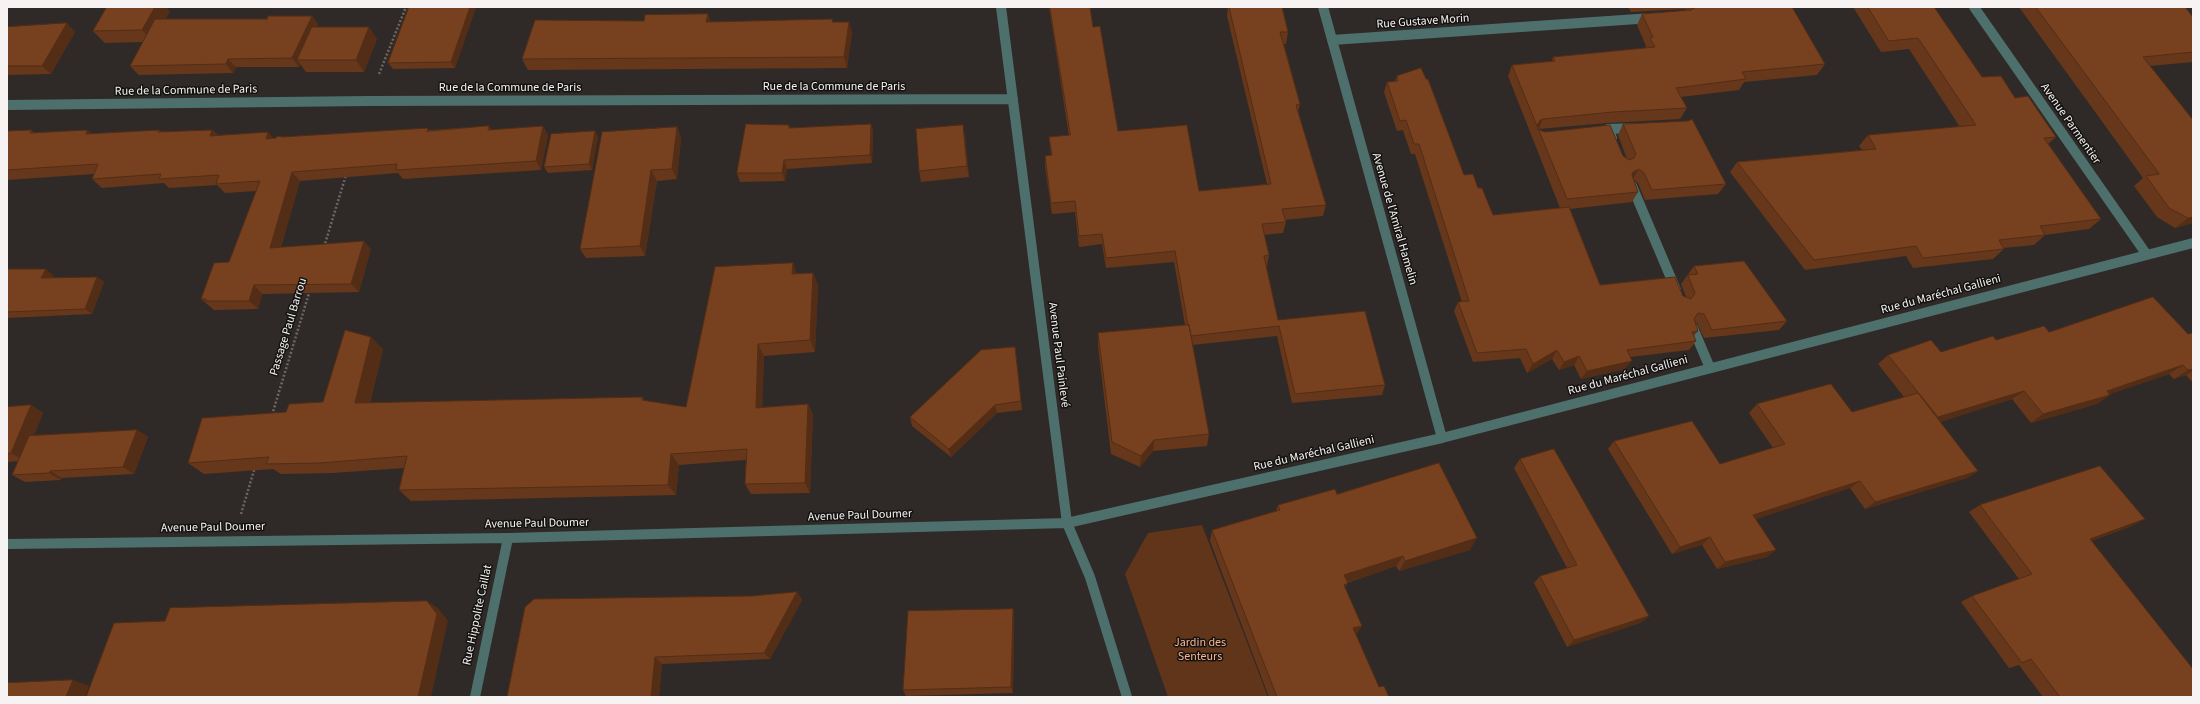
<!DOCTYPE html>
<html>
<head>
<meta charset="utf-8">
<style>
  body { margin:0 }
  #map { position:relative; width:2200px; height:704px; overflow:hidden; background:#2f2a28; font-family:"Source Sans 3",sans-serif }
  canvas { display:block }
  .frame { position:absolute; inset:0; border:8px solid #f6f3f2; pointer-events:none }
</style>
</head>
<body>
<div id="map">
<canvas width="2200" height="704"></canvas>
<div class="frame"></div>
</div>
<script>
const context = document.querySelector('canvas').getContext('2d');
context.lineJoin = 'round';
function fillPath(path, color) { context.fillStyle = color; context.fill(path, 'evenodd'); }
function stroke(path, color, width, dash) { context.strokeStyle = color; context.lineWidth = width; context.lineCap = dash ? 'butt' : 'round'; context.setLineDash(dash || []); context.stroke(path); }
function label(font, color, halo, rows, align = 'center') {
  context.font = font + ' "Source Sans 3",sans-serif'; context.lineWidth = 3; context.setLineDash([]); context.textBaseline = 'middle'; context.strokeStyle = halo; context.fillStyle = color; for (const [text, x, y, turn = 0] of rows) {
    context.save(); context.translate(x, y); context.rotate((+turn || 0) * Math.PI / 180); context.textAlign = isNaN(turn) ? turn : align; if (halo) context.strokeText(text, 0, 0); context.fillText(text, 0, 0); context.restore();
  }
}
fillPath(new Path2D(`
  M1202 525 1268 697H1168L1125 574 1148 533Z`), '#61351a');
stroke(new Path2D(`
  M379 74 406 7
  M324 247 346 175
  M272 415 310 290
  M241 514 255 467`), '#6c6765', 2.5, [2, 2]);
stroke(new Path2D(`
  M1001 7 1067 523 1090 577 1127 697
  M1323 7 1442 438
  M1974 7 2147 255
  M1332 40 1652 18
  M7 105 369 101 1013 99
  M1612 138 1608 129 1635 128
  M1632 186 1676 290
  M1693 328 1710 368
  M7 544 508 538 1067 523 1442 438 2193 243
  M475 697 508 538`), '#4e706c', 10);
fillPath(new Path2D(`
  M476 7 455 68 393 69 388 63Z
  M1049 7H1090L1093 27 1118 131 1199 191 1267 184 1227 16 1228 7H1282L1288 32 1286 44H1284L1300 104 1298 112 1326 205 1323 216 1285 220 1286 222 1283 233 1264 235 1269 255 1267 266H1266L1278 320 1385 385 1382 395 1292 403 1277 336 1192 345 1209 434 1207 446 1153 451 1140 467 1111 454 1098 346V333L1185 325 1174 262 1106 268 1102 244 1079 247 1075 212 1052 214 1045 167V156L1051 155 1049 137 1069 136Z
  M1628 7H1802L1792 8 1825 64 1817 75 1744 82 1739 90 1681 97 1687 108 1680 119 1607 123 1539 129 1545 132 1623 156 1627 159 1618 135 1623 124 1726 184 1718 194 1645 200 1638 183 1634 180 1638 192 1632 202 1570 209 1600 285 1683 296 1686 297 1681 284 1694 266 1787 321 1779 330 1704 338 1697 323H1695L1698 331 1694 336 1696 341 1689 350 1630 357 1625 369 1581 379 1574 365 1559 370 1552 359 1527 373 1520 358 1473 362 1454 311 1458 302H1462L1415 154H1411L1403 130 1397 131 1384 92 1387 82 1395 81 1397 76 1464 175 1478 188 1493 215 1560 208 1508 76 1512 65 1552 61 1553 57 1645 48 1646 46 1637 25 1642 14 1688 11 1684 9 1631 12Z
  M1853 7H1934L1982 77 2015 98 2056 137 2048 144 2101 219 2089 229 2045 235 2034 245 2003 248 2004 249 1993 259 1913 268 1906 256 1805 270 1730 172 1737 162 1862 150 1859 146 1868 135 1960 127 1909 49 1881 52Z
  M2019 7H2185L2193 17V62L2150 66 2193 120V223L2175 228 2157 217 2134 186 2143 178Z
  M170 11 165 19H267L312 16 318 24 317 27 377 39 364 72H306L300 64 299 67H236L233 73 139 75 130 66 143 42 105 43 93 31Z
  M711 22H849L852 33 847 68 528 70 522 59Z
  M7 27 75 32 51 74 7 75Z
  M871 124 873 132 872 163 787 169 785 181 740 182 737 173 789 125 790 128Z
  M489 126 491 130 543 126 548 135 541 170 403 179 398 173 300 181 281 247 371 249 359 292 262 294 258 309 214 310 201 299 229 262 256 191 225 193 217 185 169 188 164 183 102 188 92 179 94 174 7 180V131L31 130 34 133 87 130 91 134 159 130 162 132 212 130 218 135 274 138 430 130Z
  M677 127 681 138 677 179 657 181 645 256 586 258 580 249Z
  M595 131 598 137 592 170 548 173 544 167Z
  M965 136 969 177 921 182 919 171Z
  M793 263 796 273H813L818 286 815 352 764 356 762 407 808 404 813 415 810 493 751 494 745 484 746 460 679 465 676 495 411 501 399 490 404 468 333 473 281 474 273 469 204 474 188 463 286 412 323 402 383 349 370 403 642 397 645 401 686 407Z
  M7 269 53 275 52 278 97 277 104 282 92 314 7 318Z
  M2049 332 2188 334 2193 333V383L2186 375 2174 379 2169 374 2110 394V395L2097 404 2031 423 2012 399 1940 422 1978 471 1967 478 1865 509 1850 488 1756 519 1767 557 1717 569 1702 545 1672 554 1608 449 1614 441 1720 464 1773 448 1749 413 1757 404 1852 412 1904 397 1878 364 1888 355 1941 352 1996 340Z
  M1015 347 1022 410 997 413 951 457 912 426 910 417Z
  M31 405 43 413 34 435 137 430 148 437 134 474 62 478 61 480 25 482 12 475 19 461 7 462V407Z
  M1520 459 1649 616 1640 623 1567 647 1534 583 1540 576 1567 568 1514 468Z
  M1337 494 1470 550 1399 571 1396 566 1347 583H1348L1345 588 1356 635 1379 687 1389 697H1269L1210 541 1212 530 1276 511 1278 505Z
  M1980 505 2132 526 2091 541 2193 697H2043L2019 665 2009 668 1961 602 1972 596 2019 579 1969 512Z
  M797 592 802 600 770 659 662 664 659 697H507L752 596Z
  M1013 609 1014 616 1013 693 906 696 903 690Z`), '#66371a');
fillPath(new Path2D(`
  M155 7H166L170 11 153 42 142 30Z
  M470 7H476L455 68 451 62Z
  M708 14 712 25 706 22Z
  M312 16 318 24 302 60H297L300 64 299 67 292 58Z
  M849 22 852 33 847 68 844 57Z
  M67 23 75 32 51 74 42 66Z
  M369 27 377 39 364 72 356 60Z
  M228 59 236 67 233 73 226 64Z
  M1543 119 1538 130 1537 126 1540 120Z
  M871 124 873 132 872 163 870 155Z
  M963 125 965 136 969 177 967 166Z
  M543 126 548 135 541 170 536 161Z
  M677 127 681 138 677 179 672 169Z
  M87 130 97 139 86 134Z
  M212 130 221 139 210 136Z
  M595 131 598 137 592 170 589 164Z
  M268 132 276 141 266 139Z
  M784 160 787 169 785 181 782 173Z
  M1639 169 1632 180 1627 182 1633 172Z
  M651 170 657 181 645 256 640 246Z
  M292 172 300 181 278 256 270 248Z
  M2193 217V223L2175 228 2188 218Z
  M364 241 371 249 359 292 351 284Z
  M793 263 797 276 792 274Z
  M46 269 53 275 49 284 41 278Z
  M813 273 818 286 815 352 810 340Z
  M97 277 104 282 92 314 85 309Z
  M254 285 262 294 258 309 249 301Z
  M371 337 383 349 367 414 355 403Z
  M758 344 764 356 762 419 756 408Z
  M1557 350 1552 359 1527 373 1533 364Z
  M1579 356 1574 365 1559 370 1564 362Z
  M1632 361 1625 369 1581 379 1587 371Z
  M2183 365 2169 374 2098 398 2110 395 2097 404 2031 423 2043 414 2107 391Z
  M2193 369V371L2186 375 2174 379 2188 370Z
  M2024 391 2012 399 1927 426 1938 417Z
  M808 404 813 415 810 493 805 483Z
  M31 405 43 413 24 460 11 453Z
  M995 405 997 413 951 457 949 449Z
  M137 430 148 437 134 474 123 467Z
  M1154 440 1153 451 1140 467 1141 456Z
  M671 454 679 465 676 495 668 485Z
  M50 471 62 478 61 480 49 473Z
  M1978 471 1967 478 1865 509 1875 502Z
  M1860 481 1850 488 1745 523 1753 515Z
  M2145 519 2132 526 2077 546 2090 539Z
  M1710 537 1702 545 1672 554 1680 547Z
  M1477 538 1470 550 1399 571 1405 561Z
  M1776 550 1767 557 1717 569 1725 562Z
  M1403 556 1396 566 1339 585 1344 575Z
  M1348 583 1342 594 1344 585Z
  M797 592 802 600 770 659 764 653Z
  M427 601 438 608 448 621 431 697H418Z
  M1013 609 1014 616 1013 693 1011 687Z
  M1649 616 1640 623 1567 647 1574 640Z
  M1362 626 1356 635 1353 628Z
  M655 657 662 664 659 697H651Z
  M73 680 89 686 85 697H66Z`), '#532d15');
const building = new Path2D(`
  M107 7H155L142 30 93 31Z
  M409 7H470L451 62 388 63Z
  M1050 7H1090L1093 27 1100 26 1118 131 1187 125 1199 191 1271 184 1229 7H1282L1288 32H1280L1300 104 1296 105 1326 205 1282 209 1286 222 1262 224 1269 255 1264 256 1278 320 1365 311 1385 385 1295 394 1279 326 1191 336 1189 325H1188L1175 251 1106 258 1102 234 1079 236 1075 201 1051 203 1045 156 1052 155 1049 137 1070 135Z
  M1696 7H1792L1825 64 1742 72 1746 79 1676 88 1687 108 1613 112 1543 119 1540 120 1537 126 1539 130 1545 132 1610 125 1623 156 1629 160 1634 158 1636 154 1623 124 1688 121 1692 119 1726 184 1652 190 1644 173 1639 169 1633 172 1632 175 1638 192 1567 199 1512 65 1555 61 1553 57 1655 47 1650 38 1653 37 1642 14 1691 10Z
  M1868 7H1934L1982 77 2001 76 2015 98 2028 96 2056 137 2044 138 2101 219 2040 226 2045 235 1999 240 2004 249 1923 258 1916 246 1814 260 1737 162 1876 149 1868 135 1976 125 1918 38 1889 41Z
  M2036 7H2185L2193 17V52L2143 57 2193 120V217L2188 218 2169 208 2146 176 2159 174Z
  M708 14 706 22 833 19 832 22H849L844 57 522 59 535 20 644 21 645 15Z
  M268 16H312L292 58 228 59 226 64 130 66 155 19H267Z
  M67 23 42 66H7V27Z
  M312 27H369L356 60H297Z
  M1421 68 1426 79H1428L1464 175 1473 174 1478 188H1482L1493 215 1569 207 1600 285 1675 277 1683 296 1691 299 1695 293 1688 275 1698 274 1694 266 1744 261 1787 321 1712 330 1704 314 1698 313 1694 319 1698 331 1692 332 1696 341 1627 350 1632 361 1587 371 1579 356 1564 362 1557 350 1533 364 1526 349 1477 353 1458 302 1469 301 1419 144H1414L1406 120 1400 121 1387 82 1398 81 1397 76Z
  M746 124 789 125V128L871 124 870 155 784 160 782 173H737Z
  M963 125 967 166 919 171 916 129Z
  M489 126 488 130 543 126 536 161 396 170 397 164 292 172 270 248 364 241 351 284 254 285 249 301H205L206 299H201L214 263 229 262 260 181 216 184 219 175 159 179 161 174 92 179 98 164 7 170V131L31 130 30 133 87 130 86 134 159 130 158 132 212 130 210 136 268 132 266 139 276 138 277 136 282 137 428 128 427 131Z
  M677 127 672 169 651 170 640 246 580 249 602 132Z
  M595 131 589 164 544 167 551 134Z
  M793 263 792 274 813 273 810 340 758 344 756 408 808 404 805 483 745 484 747 449 671 454 668 485 399 490 407 456 320 463 266 464 269 457 188 463 202 418 286 412 289 404 323 402 345 330 371 337 355 403 642 397V400L686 407 715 267Z
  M7 269H46L41 278 97 277 85 309 7 312Z
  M2153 297 2188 334 2193 333V369L2188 370 2183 365 2107 391 2110 395 2043 414 2024 391 1938 417 1888 355 1931 340 1941 352 1993 336 1996 340 2044 326 2049 332Z
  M1189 325 1209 434 1154 440 1141 456 1112 442 1098 333Z
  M1015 347 1021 401 995 405 949 449 910 417 981 350Z
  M1831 384 1852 412 1918 393 1978 471 1875 502 1860 481 1753 515 1776 550 1725 562 1710 537 1680 547 1614 441 1692 421 1720 464 1785 444 1757 404Z
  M31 405 11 453 7 454V407Z
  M137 430 123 467 50 471 49 473 12 475 29 436Z
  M1554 449 1649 616 1574 640 1540 576 1577 565 1520 459Z
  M1439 463 1477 538 1405 561 1403 556 1344 575 1348 583 1344 585 1362 626 1353 628 1379 687 1384 686 1389 697H1277L1212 530 1280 510 1278 505 1335 489 1337 494Z
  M2100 466 2145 519 2090 539 2193 669V697H2060L2031 659 2022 663 1972 596 2032 574 1980 505Z
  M797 592 764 653 655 657 651 697H507L525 607 534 599 752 596Z
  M427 601 437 614 418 697H86L114 623 165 621 170 608Z
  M1013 609 1011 687 903 690 908 611Z
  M73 680 66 697H7V683Z`);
fillPath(building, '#77401e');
stroke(building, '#532d15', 1);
label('12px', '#f6f3f2', '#151312', [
  ["Rue Gustave Morin",1423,22,-4],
  ["Rue de la Commune de Paris",834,87],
  ["Rue de la Commune de Paris",510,88],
  ["Rue de la Commune de Paris",186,91,-1],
  ["Avenue Parmentier",2070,124,55],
  ["Avenue de l'Amiral Hamelin",1394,219,74],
  ["Rue du Maréchal Gallieni",1941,295,-15],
  ["Passage Paul Barrou",289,327,-73],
  ["Avenue Paul Painlevé",1058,355,83],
  ["Rue du Maréchal Gallieni",1628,376,-15],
  ["Rue du Maréchal Gallieni",1314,454,-13],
  ["Avenue Paul Doumer",860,516,-2],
  ["Avenue Paul Doumer",537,524,-1],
  ["Avenue Paul Doumer",213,528,-1],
  ["Rue Hippolite Caillat",478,615,-78]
]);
label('12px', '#fab58e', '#151312', [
  ["Jardin des",1200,643],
  ["Senteurs",1200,657]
]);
</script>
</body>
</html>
